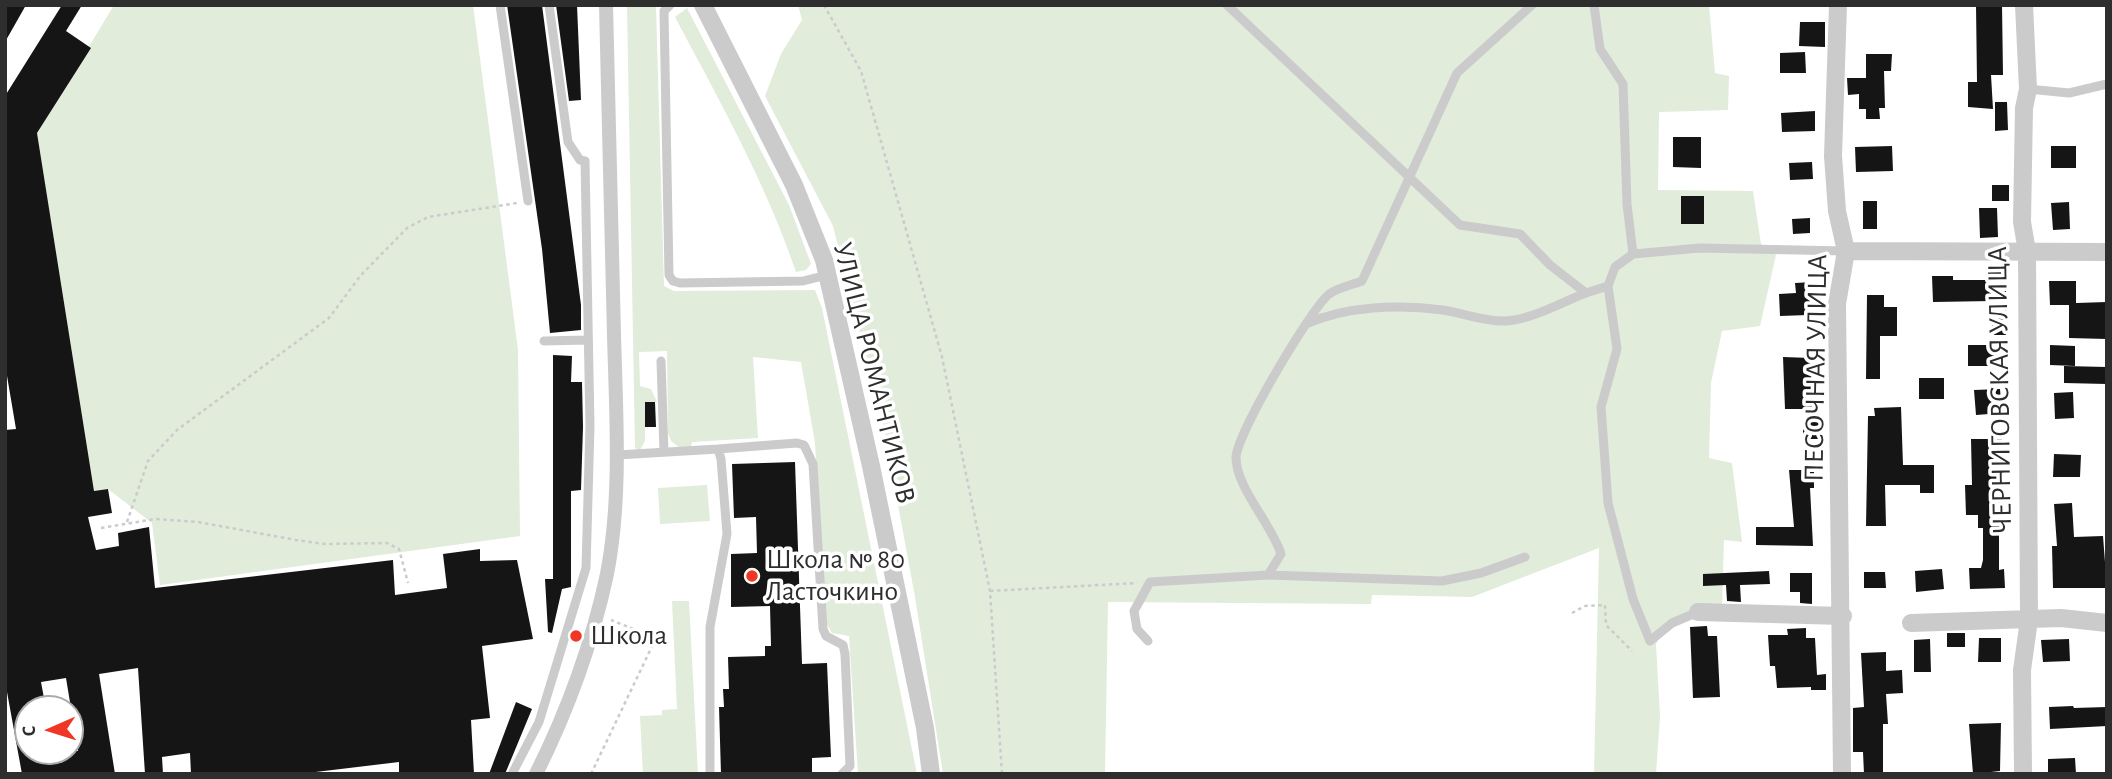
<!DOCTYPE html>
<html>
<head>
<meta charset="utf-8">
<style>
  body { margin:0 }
  #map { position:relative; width:2112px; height:779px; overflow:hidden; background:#fff; font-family:"Alegreya Sans",sans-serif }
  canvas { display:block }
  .frame { position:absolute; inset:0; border:7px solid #2e2e2e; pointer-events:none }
  .north { position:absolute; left:14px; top:695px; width:70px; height:70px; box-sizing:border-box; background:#fff; border:2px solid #ababab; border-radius:50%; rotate:267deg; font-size:19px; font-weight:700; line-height:28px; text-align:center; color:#2e2e2e }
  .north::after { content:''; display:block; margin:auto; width:24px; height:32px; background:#f03625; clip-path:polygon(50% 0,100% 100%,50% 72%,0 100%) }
</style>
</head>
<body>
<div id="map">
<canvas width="2112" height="779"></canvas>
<div class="frame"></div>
<div class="north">С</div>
</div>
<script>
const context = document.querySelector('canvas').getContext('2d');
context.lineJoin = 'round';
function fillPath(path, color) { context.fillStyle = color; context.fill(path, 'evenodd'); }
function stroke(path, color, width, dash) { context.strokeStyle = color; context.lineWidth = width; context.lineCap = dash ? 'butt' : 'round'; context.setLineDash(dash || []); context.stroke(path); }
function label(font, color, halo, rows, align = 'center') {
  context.font = font + ' "Alegreya Sans",sans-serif'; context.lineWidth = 7; context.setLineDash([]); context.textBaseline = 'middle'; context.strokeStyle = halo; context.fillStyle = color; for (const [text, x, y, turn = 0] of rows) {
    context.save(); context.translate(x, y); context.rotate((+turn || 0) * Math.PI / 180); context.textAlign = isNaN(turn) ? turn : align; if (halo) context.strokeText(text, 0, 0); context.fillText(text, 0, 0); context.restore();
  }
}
fillPath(new Path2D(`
  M114 5H473L518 350 520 536 160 585 152 523 108 489 94 491 37 133Z
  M627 5 656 7 664 286 674 291 815 290 822 308 917 774H858L849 636 832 633 826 623 815 443 801 362 753 357 758 438 692 442 691 447 680 448 671 441 668 433 667 351 639 352 640 386 651 389 657 402H645V441L640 450 635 448Z
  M798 5H1709L1715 73 1729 76 1728 110 1659 112 1658 190 1753 191 1761 244 1776 255 1760 326 1722 331 1711 383 1709 458 1732 463 1742 542 1724 540 1722 606C1697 613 1669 621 1656 644L1660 716 1656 774H1594L1599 548 1472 597 1372 595 1371 604 1108 602 1105 774H943L915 597 883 424 833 226 765 96 781 54 802 20Z
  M687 8 789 205 811 264 806 270 796 272C766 183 719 100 675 17Z
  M707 485 710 521 660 524 658 488Z
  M672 601H689L698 774H643L640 716 662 715V710L677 709Z`), '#e1ecdb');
fillPath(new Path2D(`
  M5 5H26L5 42Z
  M62 5H82L66 31 91 48 37 133 94 491 108 489 112 513 88 517 96 550 119 546 118 533 149 527 155 588 393 560 395 595 447 588 443 554 480 549V561L517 560 533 639 482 646 490 718 471 720 474 774H399V762L299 774H191L190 753 162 757 163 774H145L138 668 99 674 115 774H22L5 681V430L16 429 5 364V96ZM66 678 78 751H28V709H46L41 682Z
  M507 5H542L581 305V330L550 333 542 249Z
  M556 5H577L581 100 569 101Z
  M1976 5H2002L2003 75H1991L1993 109 1968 107V82H1977Z
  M1800 22H1825V47L1799 46Z
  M1805 52 1806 73H1780V53Z
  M1866 54H1892L1891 71H1884L1885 108H1879L1880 119H1866V109H1859V94L1848 95 1847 78H1866Z
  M1995 102H2007L2008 130 1995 131Z
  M1815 111V131L1782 132 1781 113Z
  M1673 137H1701V168L1673 167Z
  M1892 146 1893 171 1856 172 1855 147Z
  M2051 146H2076V168H2051Z
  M1812 162 1813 179 1790 180 1789 163Z
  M1992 185H2009V201H1992Z
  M1681 196H1704V224H1681Z
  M1863 201H1877V229H1863Z
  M2069 202 2070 229 2053 230 2051 203Z
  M1979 208H1997L1998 237 1980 238Z
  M1810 218V233L1793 234 1792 219Z
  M1988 268H2006V335H1992V301L1933 302 1932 276H1953V280H1988Z
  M2049 281H2076V303L2107 302V339L2069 338V305H2050Z
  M1813 282 1815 309 1807 310 1808 315 1780 316 1779 294 1796 293 1795 283Z
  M1867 295H1884V307H1897V336H1880V379H1866Z
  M1968 345H2001V366H1968Z
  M2050 345 2075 346V366L2050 365Z
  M553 355 572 356 571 382H582L583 427 581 490 571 491V587L562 589 552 633 548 632 545 579H553Z
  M1783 357 1811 358 1812 409H1785Z
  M2064 366 2107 367V384L2064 383Z
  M1919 378H1944V399H1919Z
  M2000 389 2002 413 1976 415 1974 390Z
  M2073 392 2074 418 2055 419 2054 393Z
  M645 402H655L656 427H645Z
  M1901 407 1903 465H1934V493H1920V485H1885L1886 526H1866L1868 416H1875L1874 408Z
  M1823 421V439H1803V422Z
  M1971 439H2002L2003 527H1999V570L2004 569 2005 588 1970 589 1969 568H1981L1983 560V528H1978V515H1966L1965 485H1972Z
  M2054 454 2081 455 2080 477H2053Z
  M795 462 802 664 827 663 831 757 812 758V774H721L719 707H724L723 689H729L728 657 765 656V646H771L770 606 731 607V554L757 553 756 517 734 518 732 464Z
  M1789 470H1814V488H1810L1813 546 1756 545V527H1794Z
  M2072 503 2074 537 2103 536 2107 588H2053L2052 546H2057L2054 504Z
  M1942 569 1944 589 1916 592 1915 571Z
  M1769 571 1770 584 1740 585 1741 602 1727 601 1726 585 1703 586V574Z
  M1864 572H1885L1886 588H1864Z
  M1790 573H1812V604L1800 603V592H1790Z
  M1707 626 1708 636H1717L1720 697 1693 698 1690 627Z
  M1806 628V638H1815L1817 675 1826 674V690H1811V687L1777 688 1775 666H1770L1768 635H1788L1787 629Z
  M1947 633H1965V647H1947Z
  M1979 638H2001V662H1978Z
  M1930 639 1931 672H1914V640Z
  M2069 639 2070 661 2043 662 2041 640Z
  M1886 652V671L1902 670 1903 693 1886 694 1888 724H1883V774H1864L1863 752H1853V708L1864 707 1861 653Z
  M516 702 532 709 505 774H489Z
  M2073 706 2074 708 2107 707V726L2050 729 2049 707Z
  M2001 723 2000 771 1973 774 1969 724Z
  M2075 758 2076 774H2048V759Z`), '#151515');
stroke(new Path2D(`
  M824 5 861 71 942 357 990 591 1002 774
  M127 522 148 461 177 430 329 318 361 275 407 228 428 217 517 203
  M101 528 155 519 198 522 296 540 325 544 387 543 399 549 408 583
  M990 591 1137 583
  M1572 613 1585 606 1605 605 1606 625 1632 651
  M591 774 656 638 611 620`), '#cbcbcb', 2.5, [3.5, 3.5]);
stroke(new Path2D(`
  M500 5 528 201
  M670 5 664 11 669 275 673 281 680 283 803 281 827 275
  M1227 5 1460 225 1520 234 1550 265 1586 293 1608 286
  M1594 5 1600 49 1623 84 1627 204 1633 254 1615 267 1608 286 1617 349 1601 407 1608 503 1633 599 1650 641 1672 623 1698 612
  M2028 89 2069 93 2107 84
  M1633 254 1700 248 1846 251
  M1306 324C1346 306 1399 304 1443 310 1463 313 1485 322 1506 321 1533 319 1562 302 1586 293
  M544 341 587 340
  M661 361 664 452
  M718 449 797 443 804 445 813 464 823 629 826 636 843 645 845 654 850 766 842 774
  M617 455 718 449 721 459 727 534 710 627V774
  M1268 575 1281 554C1272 525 1236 487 1236 458 1236 435 1309 312 1328 295 1336 288 1352 285 1362 281L1457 73 1532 5
  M1148 641 1137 629 1134 611 1150 582 1268 575 1442 581 1481 573 1525 557
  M512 774 539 722 586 568 590 426 585 161 580 160 568 142 549 5`), '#cbcbcb', 9);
stroke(new Path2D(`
  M536 774C568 710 592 644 607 574 622 496 616 413 614 335 612 225 609 115 606 5`), '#cbcbcb', 14);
stroke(new Path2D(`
  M703 5 794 185 824 260 871 466 925 728 931 774
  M1838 5 1833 156 1837 211 1846 251 1837 304 1842 774
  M1846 251 2107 252
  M1698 612 1843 616
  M1911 623 2061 618 2107 623
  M2023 774 2022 670 2029 620 2027 251 2022 222 2024 108 2028 89 2024 5`), '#cbcbcb', 18);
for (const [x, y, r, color] of [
  [752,576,7,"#f03625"],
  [576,636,7,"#f03625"]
]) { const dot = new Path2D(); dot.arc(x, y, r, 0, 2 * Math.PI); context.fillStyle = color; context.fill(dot); stroke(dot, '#fff', 2.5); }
label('28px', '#2e2e2e', '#fff', [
  ["ПЕСОЧНАЯ УЛИЦА",1816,368,-89],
  ["УЛИЦА РОМАНТИКОВ",874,373,76],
  ["ЧЕРНИГОВСКАЯ УЛИЦА",2000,390,-91]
]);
label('28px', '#2e2e2e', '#fff', [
  ["Школа № 80",766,560],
  ["Ласточкино",766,592],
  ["Школа",590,636]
], 'left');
</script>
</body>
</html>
